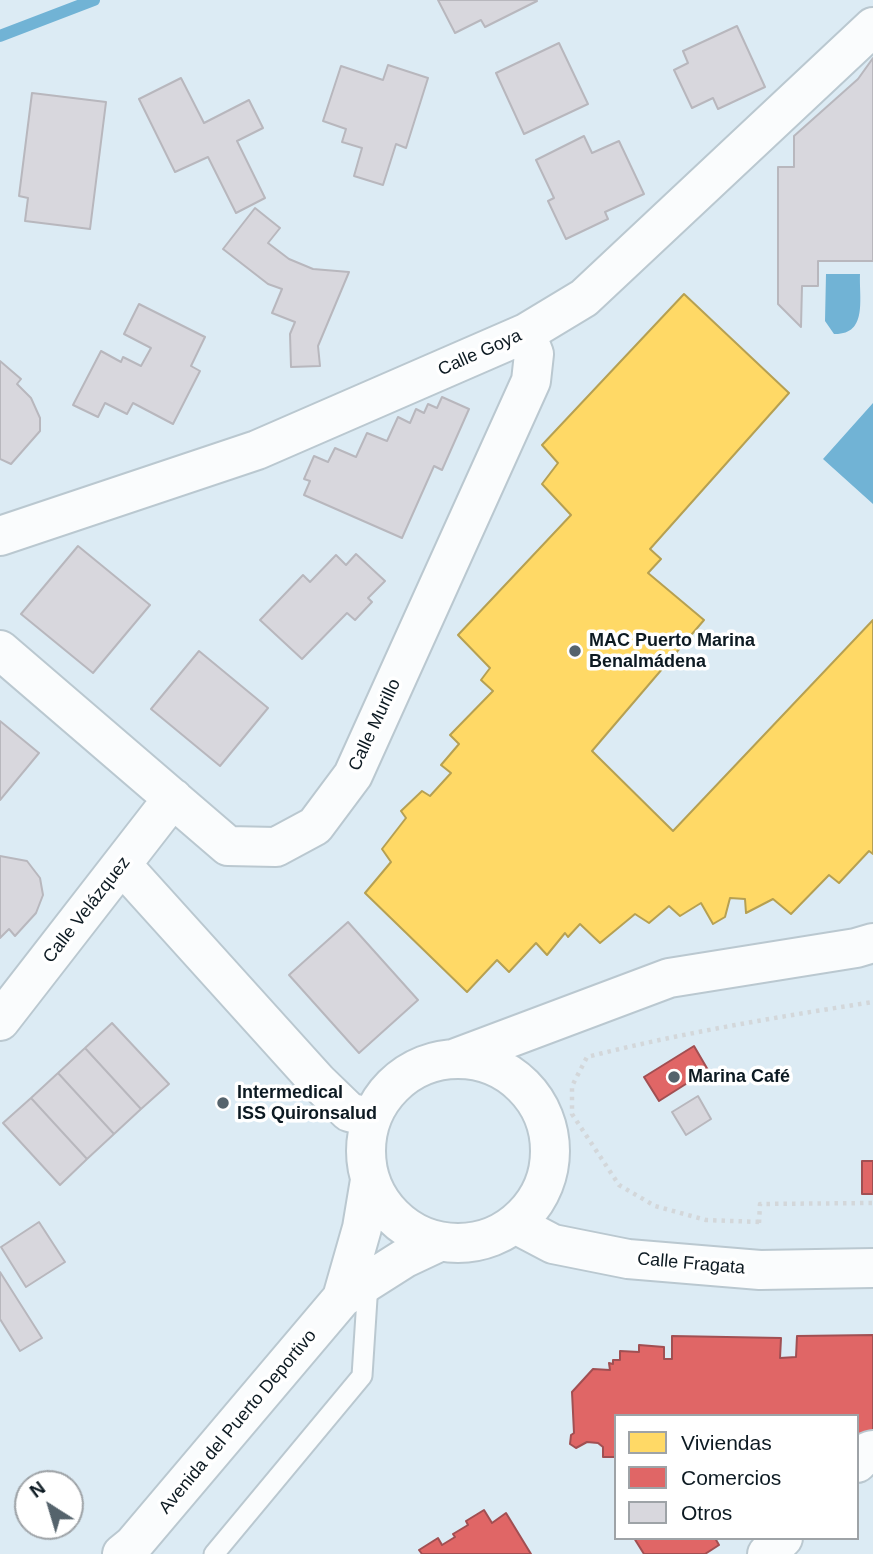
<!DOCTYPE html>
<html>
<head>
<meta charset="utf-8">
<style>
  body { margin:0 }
  #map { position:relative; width:873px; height:1554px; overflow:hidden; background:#dcebf4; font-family:Arial,sans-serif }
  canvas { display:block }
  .legend { position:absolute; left:614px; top:1414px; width:245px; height:126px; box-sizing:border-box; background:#fff; border:2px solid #9ea3a7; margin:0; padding:9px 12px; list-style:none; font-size:21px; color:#0d1a22 }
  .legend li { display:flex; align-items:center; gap:14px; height:35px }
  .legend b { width:35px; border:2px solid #9ea3a7 }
  .north { position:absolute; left:14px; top:1470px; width:70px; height:70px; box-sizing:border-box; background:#fff; border:2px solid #9ea3a7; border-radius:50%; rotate:323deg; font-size:19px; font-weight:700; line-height:28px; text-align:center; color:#0d1a22 }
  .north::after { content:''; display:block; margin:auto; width:24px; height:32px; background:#55636c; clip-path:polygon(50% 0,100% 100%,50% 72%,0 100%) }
</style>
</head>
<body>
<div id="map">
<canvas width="873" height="1554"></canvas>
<ul class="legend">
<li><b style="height:19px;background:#ffd966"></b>Viviendas</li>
<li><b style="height:19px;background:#e06666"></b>Comercios</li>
<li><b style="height:19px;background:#d8d7dd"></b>Otros</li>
</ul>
<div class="north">N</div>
</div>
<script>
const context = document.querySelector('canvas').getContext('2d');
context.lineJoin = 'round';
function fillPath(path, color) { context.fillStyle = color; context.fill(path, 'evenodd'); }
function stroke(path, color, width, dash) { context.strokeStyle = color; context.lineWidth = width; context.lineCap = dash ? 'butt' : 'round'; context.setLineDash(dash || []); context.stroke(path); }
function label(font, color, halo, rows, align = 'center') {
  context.font = font + ' Arial,sans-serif'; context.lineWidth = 7; context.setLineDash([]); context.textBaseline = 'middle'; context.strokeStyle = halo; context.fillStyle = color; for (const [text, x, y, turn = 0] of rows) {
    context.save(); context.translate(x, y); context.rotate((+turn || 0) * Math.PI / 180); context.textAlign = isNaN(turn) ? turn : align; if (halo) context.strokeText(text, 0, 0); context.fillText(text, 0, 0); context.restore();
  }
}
fillPath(new Path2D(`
  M826 274H860C859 299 868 335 834 334L825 321Z
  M873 403V504L823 459Z`), '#71b3d5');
const homes = new Path2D(`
  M684 294 789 393 650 549 661 559 648 573 704 620 592 751 673 831 873 620V854L869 851 839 883 829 875 791 914 773 899 746 913 745 899 730 898 725 917 713 924 701 903 680 916 669 906 649 923 635 914 600 943 580 924 568 937 565 933 547 955 536 943 509 972 497 960 467 992 365 893 391 862 382 849 406 818 401 811 422 791 430 796 451 773 441 765 459 744 450 735 493 691 481 680 490 668 458 635 571 515 542 484 558 463 542 445Z`);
fillPath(homes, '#ffd966');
stroke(homes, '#b6a052', 2);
const shops = new Path2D(`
  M694 1046 708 1070 659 1101 644 1077Z
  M862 1161H873V1194H862Z
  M873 1335V1458L857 1457V1416H616V1457H603V1447L598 1443 587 1442 576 1448 570 1444 571 1435 574 1433 572 1392 593 1369 610 1370 609 1363 613 1364V1360H620V1351L639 1352V1345L664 1347V1359H672V1336L781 1338 780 1358 796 1357 797 1336Z
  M484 1510 492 1523 506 1513 531 1554H422L419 1550 438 1538 442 1545 455 1537 453 1534 468 1525 466 1521Z
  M634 1538H715L719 1545 705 1554H644Z`);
fillPath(shops, '#e06666');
stroke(shops, '#a14f52', 2);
stroke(new Path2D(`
  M0 36 94 0`), '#71b3d5', 12);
const building = new Path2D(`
  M438 0H536L537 1 485 27 481 20 455 33Z
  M737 26 765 87 718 109 713 98 692 108 674 70 688 63 683 51Z
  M559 43 588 104 524 134 496 73Z
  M873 58V261H818V286H802L801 327 778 304V167H794V136L858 79Z
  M388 65 428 78 406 148 396 144 383 185 354 176 362 148 342 142 346 129 323 121 341 66 383 80Z
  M181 78 204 123 249 100 263 128 237 141 265 198 236 213 208 157 175 172 139 99Z
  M32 93 106 102 90 229 25 221 28 198 19 196Z
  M584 136 592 153 619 141 644 194 605 212 608 219 566 239 548 201 554 198 536 160Z
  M255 208 280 228 268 243 289 259 313 269 349 272 318 346 320 366 291 367 290 334 295 322 272 313 282 289 268 284 223 249Z
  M139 304 205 337 191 366 200 371 173 424 133 403 127 414 105 403 98 417 73 405 101 351 121 362 123 357 141 366 151 348 124 334Z
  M0 361 21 379 17 384 31 398 40 418V431L11 464 0 459Z
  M442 397 469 409 442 470 434 466 402 538 304 495 310 481 304 479 314 456 328 462 335 448 356 457 367 433 387 441 398 417 410 423 416 409 424 413 428 404 437 408Z
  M78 546 150 605 93 673 21 614Z
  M356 554 385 581 368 598 372 602 355 620 347 613 302 659 260 620 303 575 310 582 336 555 346 565Z
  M199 651 268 708 220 766 151 709Z
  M0 721 39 753 0 800Z
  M0 856 27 861 40 878 43 895 36 913 15 936 9 929 0 938Z
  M348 922 418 1000 359 1053 289 975Z
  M112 1023 169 1084 141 1109 85 1048Z
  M85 1048 141 1109 114 1134 58 1073Z
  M58 1073 114 1134 87 1159 31 1098Z
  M698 1096 711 1119 686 1135 672 1112Z
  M31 1098 87 1159 60 1185 3 1123Z
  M39 1222 65 1262 26 1287 1 1247Z
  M0 1272 42 1338 20 1351 0 1319Z`);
fillPath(building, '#d8d7dd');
stroke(building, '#b8b7bd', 2);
const lane = new Path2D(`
  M214 1554 362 1376 368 1283`);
const street = new Path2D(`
  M0 536 257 450 526 333 584 298 873 27
  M0 650 228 846 276 847 315 826 353 775 531 381 534 354 526 333
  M122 865 318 1082 349 1112 371 1118
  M0 1021 173 798
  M456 1058 669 978 856 948 873 943
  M366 1151a92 92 0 1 1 184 0a92 92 0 1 1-184 0Z
  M515 1224 553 1244 628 1259 760 1270 873 1268
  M342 1298 362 1228 370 1180
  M857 1463 869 1451 873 1450
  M122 1554 133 1545 342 1298 405 1258 439 1242
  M767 1554 783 1538`);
stroke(lane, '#bac8d0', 23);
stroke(street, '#bac8d0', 42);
stroke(new Path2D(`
  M759 1222 706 1220 655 1206 619 1185 572 1114V1086L587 1057C681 1033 777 1017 873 1002
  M759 1223 760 1204 873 1203`), '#d3d7da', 4.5, [3.5, 5]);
stroke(lane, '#fafcfd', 19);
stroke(street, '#fafcfd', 38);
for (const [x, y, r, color] of [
  [575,651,7,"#55636c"],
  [674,1077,7,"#55636c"],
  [223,1103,7,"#55636c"]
]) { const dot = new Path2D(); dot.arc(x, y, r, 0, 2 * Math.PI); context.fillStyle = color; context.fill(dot); stroke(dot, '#fff', 2.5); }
label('18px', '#0d1a22', '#fff', [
  ["Calle Goya",480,353,-24],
  ["Calle Murillo",375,725,-65],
  ["Calle Velázquez",87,910,-52],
  ["Calle Fragata",691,1264,5],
  ["Avenida del Puerto Deportivo",238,1422,-50]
]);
label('bold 18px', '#0d1a22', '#fff', [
  ["MAC Puerto Marina",589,641],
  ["Benalmádena",589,662],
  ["Marina Café",688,1077],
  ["Intermedical",237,1093],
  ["ISS Quironsalud",237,1114]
], 'left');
</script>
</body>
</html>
